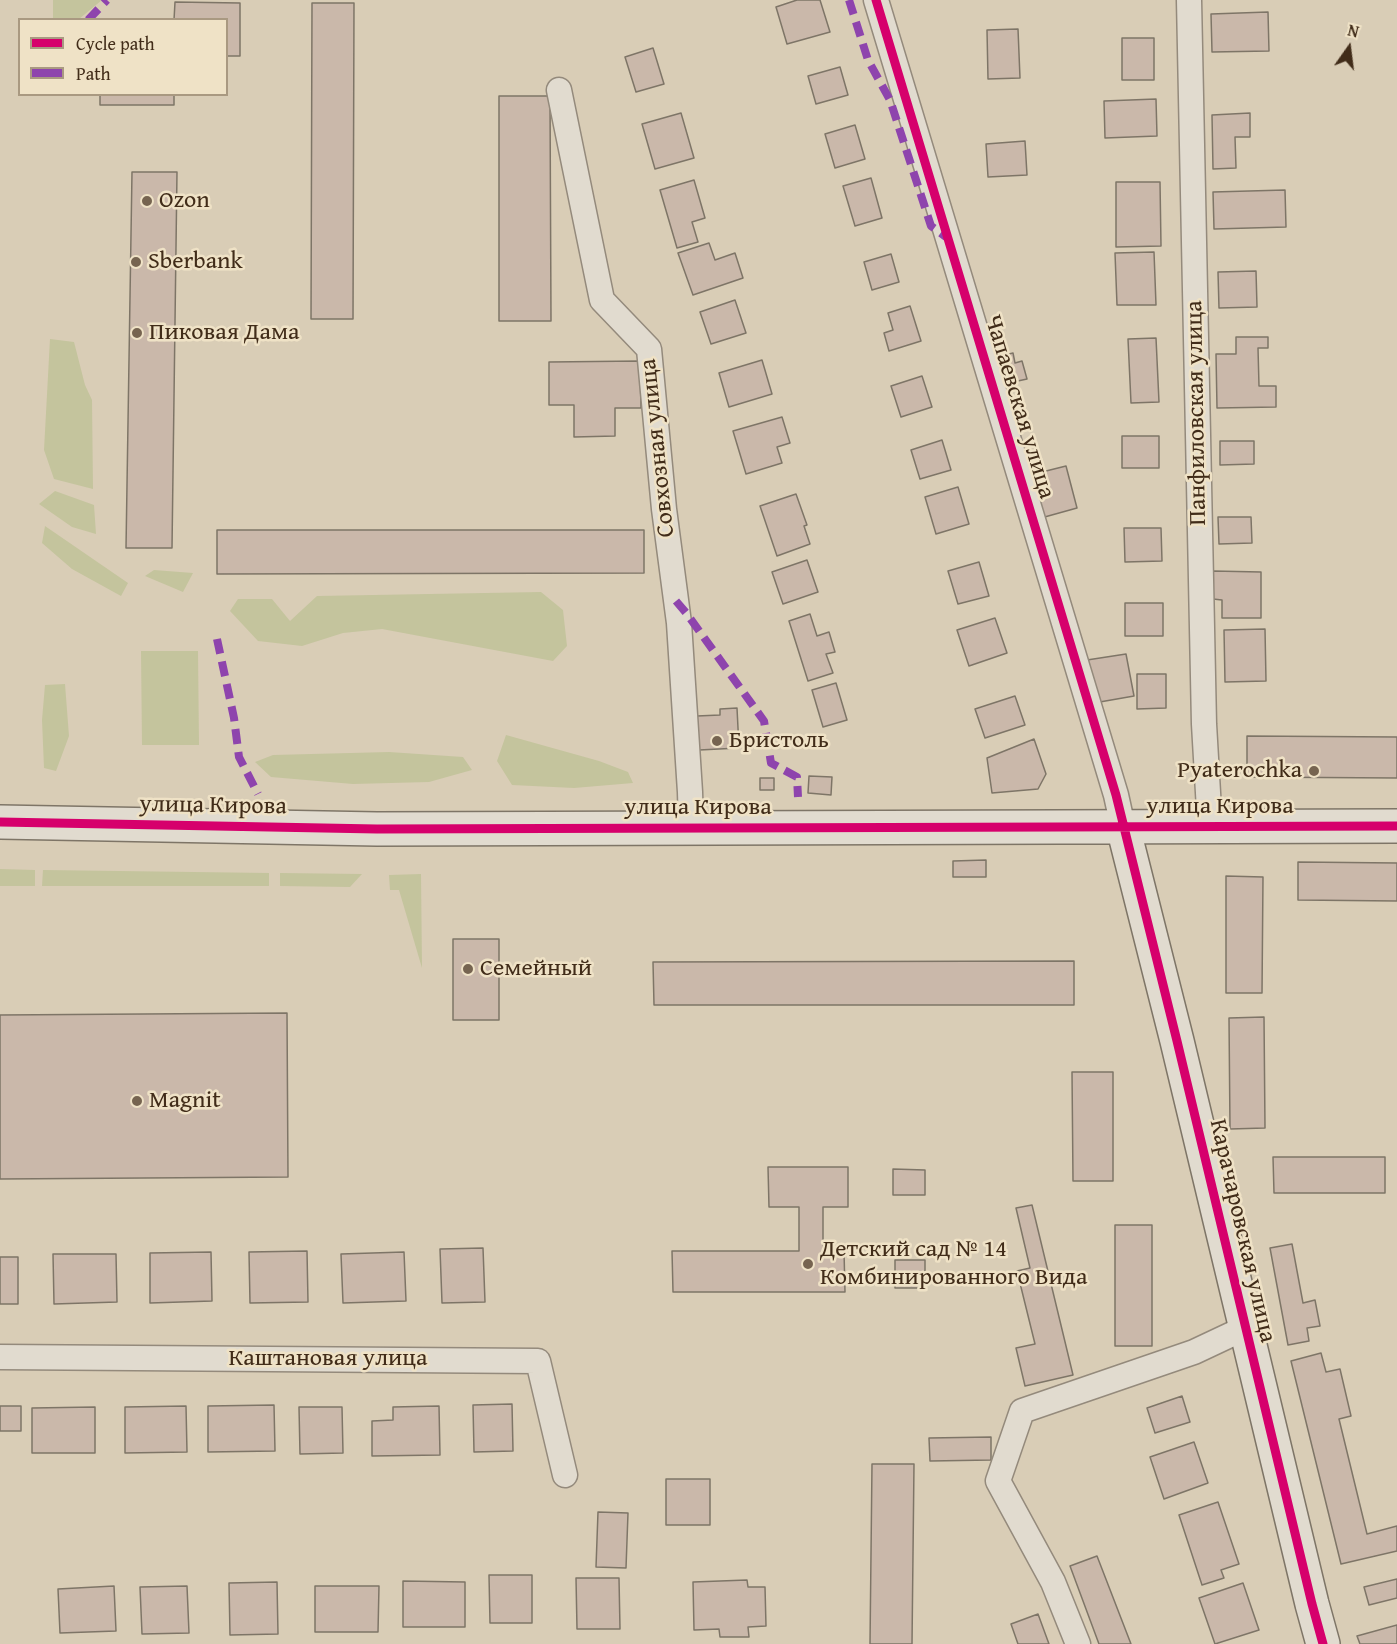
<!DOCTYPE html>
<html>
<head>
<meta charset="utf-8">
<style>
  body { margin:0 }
  #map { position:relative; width:1397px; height:1644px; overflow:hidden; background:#d9cdb6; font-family:"Gentium Book Plus",serif }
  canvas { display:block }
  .legend { position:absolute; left:18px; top:18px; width:210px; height:78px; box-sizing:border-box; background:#efe2c6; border:2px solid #a99981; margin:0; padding:8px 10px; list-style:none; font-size:18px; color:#412c19 }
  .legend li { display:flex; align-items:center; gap:12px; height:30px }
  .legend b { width:30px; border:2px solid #a99981 }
  .north { position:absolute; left:1319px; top:18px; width:60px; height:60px; -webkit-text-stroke:4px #efe2c6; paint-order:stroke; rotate:14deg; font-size:16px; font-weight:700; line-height:24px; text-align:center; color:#412c19 }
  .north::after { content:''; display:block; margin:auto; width:21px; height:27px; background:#412c19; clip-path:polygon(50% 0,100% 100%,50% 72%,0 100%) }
</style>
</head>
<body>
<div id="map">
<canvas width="1397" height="1644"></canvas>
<ul class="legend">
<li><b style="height:8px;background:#d6006c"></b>Cycle path</li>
<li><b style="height:8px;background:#8e44ad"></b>Path</li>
</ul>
<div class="north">N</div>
</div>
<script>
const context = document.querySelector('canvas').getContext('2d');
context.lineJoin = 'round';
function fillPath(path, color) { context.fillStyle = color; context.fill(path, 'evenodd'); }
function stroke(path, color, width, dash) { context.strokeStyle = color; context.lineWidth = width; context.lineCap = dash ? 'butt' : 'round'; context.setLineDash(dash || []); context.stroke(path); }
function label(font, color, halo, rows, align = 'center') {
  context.font = font + ' "Gentium Book Plus",serif'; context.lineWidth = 5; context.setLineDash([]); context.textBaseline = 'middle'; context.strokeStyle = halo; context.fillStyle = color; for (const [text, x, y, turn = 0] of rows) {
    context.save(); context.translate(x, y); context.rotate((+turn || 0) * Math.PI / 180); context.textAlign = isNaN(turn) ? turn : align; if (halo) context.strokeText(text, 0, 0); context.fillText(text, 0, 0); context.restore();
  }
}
fillPath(new Path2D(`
  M53 0H102L79 19 53 20Z
  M50 339 74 342 85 385 92 400 93 489 54 479 44 450Z
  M55 491 94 505 96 534 72 527 39 504Z
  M45 526 128 583 121 596 72 569 42 543Z
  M154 570 193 573 183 592 145 576Z
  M541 592 563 610 567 646 553 661 382 629 343 633 302 646 258 641 230 611 238 599H272L290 621 317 596Z
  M198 651 199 745H142L141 651Z
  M65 684 69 736 56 771 44 768 42 720 45 685Z
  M506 735 599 761 628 772 633 783 574 788 512 785 497 761Z
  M389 752 463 757 472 770 429 782 353 784 271 777 255 762 273 755Z
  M0 869 35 870V886H0Z
  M43 870 269 873V886H42Z
  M280 873 362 874 350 887 280 886Z
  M421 874 422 968 399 890H390L389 875Z`), '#c4c49d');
const building = new Path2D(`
  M797 0H820L830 32 787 44 776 7Z
  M175 2 240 3V56H226V20H174Z
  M312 3H354L353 319H311Z
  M1268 12 1269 51 1212 52 1211 14Z
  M1018 29 1020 78 988 79 987 30Z
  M1122 38H1154V80H1122Z
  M653 48 664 84 636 92 625 57Z
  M840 67 848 95 816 104 808 76Z
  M100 94H174V105H100Z
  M499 96H550L551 321H499Z
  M1156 99 1157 136 1105 138 1104 101Z
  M681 113 694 158 655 169 642 124Z
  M1250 113V137H1235L1236 168 1213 169 1212 115Z
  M855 125 865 159 835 168 825 134Z
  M1025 141 1027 175 988 177 986 144Z
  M132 172H177L172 548H126Z
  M871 178 882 218 855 226 843 186Z
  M694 180 705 218 692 222 698 242 677 248 660 190Z
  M1116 182H1160L1161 246 1116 247Z
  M1285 190 1286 227 1214 229 1213 192Z
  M709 243 715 260 735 253 743 278 693 295 678 253Z
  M1154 252 1156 305H1117L1115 253Z
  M891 254 899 282 872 290 864 262Z
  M1256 271 1257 307 1219 308 1218 272Z
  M735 300 746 333 711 344 700 312Z
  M910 306 921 341 889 351 884 333 893 330 888 313Z
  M1236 337H1268V348H1258L1259 386H1276V407L1217 408 1216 354H1236Z
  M1156 338 1159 402 1131 403 1128 339Z
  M1013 353 1015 363 1022 361 1027 379 1004 384 997 357Z
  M762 360 772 394 729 407 719 373Z
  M640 361 641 408H615V436L574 437V405H549V362Z
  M922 376 932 407 901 417 891 386Z
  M782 417 790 443 777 447 782 463 746 474 733 431Z
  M1122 436H1159V468H1122Z
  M942 440 951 470 920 479 911 450Z
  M1220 441H1254V464L1220 465Z
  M1066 466 1077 508 1041 518 1030 475Z
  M958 487 969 524 936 534 925 497Z
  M796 494 807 525 804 526 810 544 777 556 760 506Z
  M1218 517H1251L1252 543 1219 544Z
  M1124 528H1161L1162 561 1125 562Z
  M217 530H644V573L217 574Z
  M807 560 818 592 783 604 772 572Z
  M979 562 989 596 958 604 948 571Z
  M1213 571 1261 572V618H1222V600L1213 599Z
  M1125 603H1163V636H1125Z
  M810 614 817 636 829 632 835 652 826 654 833 673 808 681 789 621Z
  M995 618 1007 653 969 666 957 630Z
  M1265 629 1266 681 1225 682 1224 630Z
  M1126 654 1134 696 1094 703 1087 660Z
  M1137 674H1166V708L1137 709Z
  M836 683 847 720 823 727 812 690Z
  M1015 696 1025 725 985 738 975 709Z
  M737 708 739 748 699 750 697 716 720 715V709Z
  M1247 736 1397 737V778L1247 777Z
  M1034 739 1046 774 1038 789 992 793 987 758Z
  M809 776 832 777 831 795 808 793Z
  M760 778H774V790H760Z
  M986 860V877H953V861Z
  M1298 862 1397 863V901L1298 900Z
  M1226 876 1263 877 1262 993H1226Z
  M453 939H499V1020H453Z
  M1074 961V1005H654L653 962Z
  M287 1013 288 1177 0 1179V1015Z
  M1264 1017 1265 1128 1230 1129 1229 1018Z
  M1072 1072H1113V1181H1073Z
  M1273 1157H1385V1193H1274Z
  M768 1167H848V1207H823V1251H844L845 1292H673L672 1251H799V1207H769Z
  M893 1169 925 1170V1195H893Z
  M1032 1205 1073 1375 1025 1386 1016 1348 1035 1344 1017 1271 1030 1268 1016 1208Z
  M1115 1225H1152V1346H1115Z
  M1292 1244 1303 1303 1315 1300 1320 1326 1307 1328 1309 1341 1288 1345 1270 1248Z
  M483 1248 485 1302 442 1303 440 1249Z
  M307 1251 308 1302 250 1303 249 1252Z
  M211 1252 212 1301 150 1303V1253Z
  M404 1252 406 1301 343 1303 341 1254Z
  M53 1254H116L117 1302 54 1304Z
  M0 1257H18V1304H0Z
  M895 1260H925V1288H895Z
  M1321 1353 1326 1372 1340 1369 1351 1416 1339 1419 1367 1534 1397 1526V1551L1341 1564 1291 1361Z
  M1182 1396 1190 1422 1155 1433 1147 1408Z
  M512 1404 513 1451 474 1452 473 1405Z
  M274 1405 275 1451 208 1452V1406Z
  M0 1406H21V1431H0Z
  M186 1406 187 1452 125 1453V1407Z
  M439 1406 440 1455 372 1456V1421L393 1420V1407Z
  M95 1407V1453H32V1408Z
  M299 1407H342L343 1453 300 1454Z
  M991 1437V1460L930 1461 929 1438Z
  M1194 1442 1208 1483 1164 1499 1150 1457Z
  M872 1464H914L912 1644H870Z
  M666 1479H710V1525H666Z
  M1218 1502 1239 1564 1221 1570 1224 1578 1202 1585 1179 1515Z
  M598 1512 628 1513 626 1568 596 1567Z
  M1097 1556 1131 1644H1099L1070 1566Z
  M489 1575H532V1623H490Z
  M576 1578H619L620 1629H577Z
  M1397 1579V1598L1369 1605 1364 1587Z
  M747 1580 748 1587H765L766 1626 748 1627 749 1637H720L719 1629 694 1630 693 1582Z
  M403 1581 465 1582V1627H403Z
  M277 1582 278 1634 230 1635 229 1583Z
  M1243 1583 1259 1630 1215 1644 1199 1598Z
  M114 1586 116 1631 60 1633 58 1589Z
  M187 1586 189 1633 142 1634 140 1587Z
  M315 1586H379L378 1632H315Z
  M1038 1614 1049 1644H1018L1011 1624Z
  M1397 1625V1644H1360L1357 1636Z`);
fillPath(building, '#cab8aa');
stroke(building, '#7e7567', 1.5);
const street = new Path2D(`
  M876 0 1116 795 1123 827
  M1189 0 1204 724 1210 827
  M559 90 602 300 649 349 664 509 679 623 690 792 691 827
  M0 1357 538 1361 565 1475
  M1078 1644 1053 1582 998 1481 1022 1411 1194 1352 1245 1328`);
const secondary = new Path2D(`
  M0 822 377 829 1397 826
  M1123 827 1177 1041 1312 1604 1323 1644`);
stroke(street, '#948a7c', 27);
stroke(secondary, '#7e7567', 36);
stroke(street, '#e1dbcf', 24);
stroke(secondary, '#e1dbcf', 33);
stroke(new Path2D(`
  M849 0 868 60 890 100 931 226 946 237
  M88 20 107 0
  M676 601 687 614 764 721 771 763 797 777 798 797
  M217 639 234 718 239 757 258 794`), '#8e44ad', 8, [15, 8]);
stroke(new Path2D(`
  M876 0 1116 795 1177 1041 1312 1604 1323 1644
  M0 822 377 829 1397 826`), '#d6006c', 9);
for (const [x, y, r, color] of [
  [147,201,6,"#766450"],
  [136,262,6,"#766450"],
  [137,333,6,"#766450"],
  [717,741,6,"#766450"],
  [1314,771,6,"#766450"],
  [468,969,6,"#766450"],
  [137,1101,6,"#766450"],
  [808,1264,6,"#766450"]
]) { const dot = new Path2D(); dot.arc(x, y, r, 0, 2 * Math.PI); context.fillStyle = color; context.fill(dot); stroke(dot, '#efe2c6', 2); }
label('24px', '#412c19', '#efe2c6', [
  ["Ozon",159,201],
  ["Sberbank",148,262],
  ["Пиковая Дама",149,333],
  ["Бристоль",729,741],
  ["Pyaterochka",1302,771,"right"],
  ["Семейный",480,969],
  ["Magnit",149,1101],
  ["Детский сад № 14",820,1250],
  ["Комбинированного Вида",820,1278]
], 'left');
label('24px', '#412c19', '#efe2c6', [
  ["Чапаевская улица",1019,407,73],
  ["Панфиловская улица",1197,413,-91],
  ["Совхозная улица",658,448,-96],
  ["улица Кирова",213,806,1],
  ["улица Кирова",1220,807],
  ["улица Кирова",698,808],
  ["Карачаровская улица",1242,1231,77],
  ["Каштановая улица",328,1359]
]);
</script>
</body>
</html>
